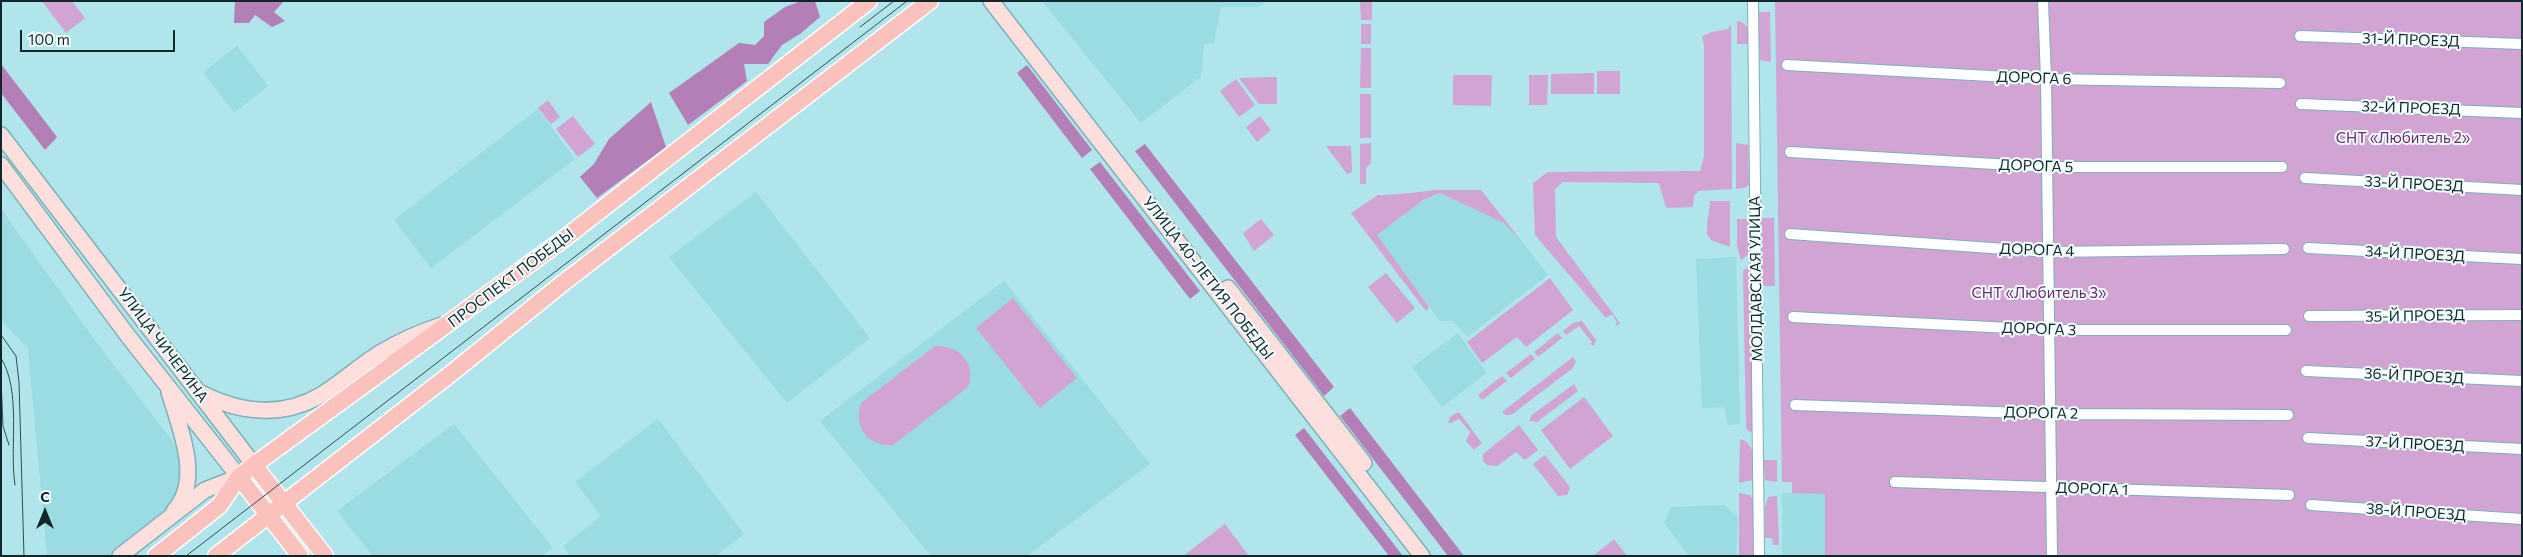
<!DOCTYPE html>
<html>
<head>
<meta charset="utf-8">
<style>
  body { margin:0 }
  #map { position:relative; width:2523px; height:557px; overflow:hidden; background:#afe5eb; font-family:Commissioner,sans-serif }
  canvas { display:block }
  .frame { position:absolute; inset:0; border:2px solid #112729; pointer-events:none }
  .north { position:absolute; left:20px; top:487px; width:50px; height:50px; -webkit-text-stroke:4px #f2fdfe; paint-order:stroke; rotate:0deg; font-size:14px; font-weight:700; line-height:20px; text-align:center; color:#112729 }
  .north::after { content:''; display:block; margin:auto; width:18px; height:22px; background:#112729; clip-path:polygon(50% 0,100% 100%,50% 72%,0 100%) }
  .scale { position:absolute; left:20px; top:30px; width:155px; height:22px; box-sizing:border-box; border:2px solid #112729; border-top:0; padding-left:6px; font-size:15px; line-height:18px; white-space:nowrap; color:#112729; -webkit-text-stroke:4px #f2fdfe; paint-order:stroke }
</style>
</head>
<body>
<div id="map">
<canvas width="2523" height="557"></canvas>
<div class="frame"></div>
<div class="north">С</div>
<div class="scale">100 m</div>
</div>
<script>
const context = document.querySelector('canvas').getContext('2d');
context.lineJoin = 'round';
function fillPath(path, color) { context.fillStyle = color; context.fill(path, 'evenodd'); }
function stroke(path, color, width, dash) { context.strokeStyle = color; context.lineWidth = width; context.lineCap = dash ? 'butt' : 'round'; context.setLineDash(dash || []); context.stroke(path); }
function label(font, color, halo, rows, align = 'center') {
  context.font = font + ' Commissioner,sans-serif'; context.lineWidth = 4; context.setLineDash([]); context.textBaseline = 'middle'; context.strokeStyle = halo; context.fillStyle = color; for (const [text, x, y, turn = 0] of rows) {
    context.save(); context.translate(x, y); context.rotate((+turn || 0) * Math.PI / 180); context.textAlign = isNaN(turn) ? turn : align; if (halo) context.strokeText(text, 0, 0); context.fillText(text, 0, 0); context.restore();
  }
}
fillPath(new Path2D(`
  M1042 1H1263L1264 3 1258 7H1221L1214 43 1204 45 1201 77 1141 123Z
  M237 46 268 86 234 113 203 72Z
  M538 109 575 159 431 268 394 220Z
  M756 192 870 338 787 403 669 257Z
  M1440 193 1504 223 1523 243 1548 275 1467 337 1453 321H1440L1376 235 1423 200Z
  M1 209 97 343 173 442 178 453 180 483 178 493 169 508 108 556H47L28 349 1 319Z
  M1736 257 1740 424 1727 425 1725 407 1702 408 1696 259Z
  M1004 281 1150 464 1027 556H931L820 421Z
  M1458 333 1487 373 1442 407 1412 367Z
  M658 419 744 534 716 556H570L563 546 601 516 575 482Z
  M454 424 553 548 541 556H373L337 511Z
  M1782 493H1825V556H1782Z
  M1724 505 1738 518 1736 556H1689L1664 523 1671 507Z`), '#9bdbe2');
fillPath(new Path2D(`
  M42 1H72L85 18 66 33Z
  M1360 1H1372V20H1361Z
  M1775 1H2522V556H1825V494L1792 493V482H1782Z
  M1758 12H1770L1771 62 1760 60Z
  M1737 21C1750 23 1749 33 1749 44H1737Z
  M1361 24H1371V44H1361Z
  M1731 24 1732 189 1698 191 1694 196 1693 207 1666 208 1659 183 1563 182 1555 189 1556 237 1620 323 1615 327 1617 322 1612 314 1606 318 1535 235 1533 183 1548 172 1700 171 1704 156V45L1702 36 1712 32 1728 29Z
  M1361 48H1371V88H1360Z
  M1597 71H1620V94H1597Z
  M1594 73V94H1551V74Z
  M1453 75H1492L1491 106 1453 105Z
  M1529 75H1548L1547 105H1529Z
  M1277 77V104H1259L1239 78Z
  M1236 79 1255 105 1239 117 1220 91Z
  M1360 94H1371V138H1360Z
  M548 100 560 117 551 124 538 108Z
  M573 116 595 144 578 157 556 129Z
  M1260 116 1271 130 1257 142 1246 127Z
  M1371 143V163L1366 168V184H1360V144Z
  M1736 143 1748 145 1749 185 1744 188 1736 189Z
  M1326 146H1351L1352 172 1347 174Z
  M1434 190H1481L1523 243 1504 223 1440 193 1423 200 1377 235 1429 307 1426 311 1351 213 1378 195C1383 196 1431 191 1434 190Z
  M1710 201H1730V247L1711 240 1707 234V225Z
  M1761 218H1774L1775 286H1765L1762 283Z
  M1261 219 1274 235 1254 251 1243 233Z
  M1737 219H1749V254L1741 260 1737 246Z
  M1746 268 1752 269 1753 433 1747 430 1746 426 1743 271Z
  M1386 273 1415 308 1397 323 1368 287Z
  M1550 278 1573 310 1526 347 1517 337 1482 363 1467 342Z
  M1013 298 1077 378 1040 408 976 328Z
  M1582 321 1596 340 1594 346 1590 344 1592 342 1579 326 1566 335 1563 331 1573 323Z
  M1558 333 1562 338 1538 357 1534 352Z
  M935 346C959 345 977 363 968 387L893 445C867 447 853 426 861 403Z
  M1531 354 1535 359 1511 378 1506 373Z
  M1573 357 1576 361 1573 368 1511 415H1505L1502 412Z
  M1502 376 1507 381 1482 400 1478 395Z
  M1574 384 1578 391 1537 422 1529 421 1532 415Z
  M1584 397 1613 436 1570 469 1541 430Z
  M1459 412 1482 443 1474 450 1466 441 1470 432 1459 419 1451 423 1448 422 1451 416Z
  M1519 425 1538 450 1525 460 1516 452 1497 466 1487 465 1483 461V454Z
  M1740 439C1757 443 1754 465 1752 480L1739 483Z
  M1545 455 1570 487 1567 495 1558 496 1533 464Z
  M1764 460H1777V482L1765 480Z
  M1739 493 1750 495 1753 499 1754 556H1739Z
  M1777 496 1779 545H1773L1772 538H1765V507L1768 497Z
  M1225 524 1249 556H1183Z
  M1614 539 1627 556H1593Z`), '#d1a4d3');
fillPath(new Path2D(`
  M235 1H284L274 12 285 21 272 27 255 15 249 23H234Z
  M801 1H815L820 17 800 34 782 45 768 64H744L747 81 688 125 669 93 739 43 755 45 764 36V22L785 7Z
  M1 64 57 137 45 150 1 93Z
  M1027 65 1092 150 1082 158 1017 73Z
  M651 102 666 147 597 198 580 177 594 164 609 139Z
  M1145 144 1334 387 1324 396 1135 151Z
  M1100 162 1200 291 1190 299 1090 169Z
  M1350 408 1464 556H1448L1340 416Z
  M1304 428 1403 556H1389L1295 435Z`), '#b47eb7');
const street = new Path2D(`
  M1753 1 1759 556
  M2043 1 2046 79 2052 556
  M2300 36 2522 44
  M1787 65 2046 79 2280 83
  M2301 104 2522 113
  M1790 152 2046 167H2282
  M2305 178 2522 190
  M1790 234 2049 252 2284 249
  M2308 248 2522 259
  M2309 316 2522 315
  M1793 317 2050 330H2286
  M2306 371 2522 381
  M1795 405 2051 414 2288 415
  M2308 438 2522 449
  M1895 482 2289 495
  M2311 505 2522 519`);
const secondary = new Path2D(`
  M991 1 1422 556
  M1 135 254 465
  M1 165 128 336 239 477 205 490 120 556
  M1228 288 1364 463
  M169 392C179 426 203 480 174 511
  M201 393C240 413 282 418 321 395 341 383 359 366 380 353 400 341 420 332 442 325`);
const primary = new Path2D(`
  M254 465 325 556
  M239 477 300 556
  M156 556 219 506 239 477 254 465 561 241 869 1
  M216 556 453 372 563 283 930 1`);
stroke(street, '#7db1b7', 12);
stroke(secondary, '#7db1b7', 18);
stroke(primary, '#fff', 19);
stroke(street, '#fff', 10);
stroke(secondary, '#fde0de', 15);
stroke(primary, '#fbc1bd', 16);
stroke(new Path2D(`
  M860 27 894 1
  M1 335 16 356 19 382 24 556
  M1 358C22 392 9 446 15 485
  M1 380 3 426 9 445
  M186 556 907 1`), '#314d50', 1);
label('15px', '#112729', '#f2fdfe', [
  ["31-Й ПРОЕЗД",2411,40,2],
  ["ДОРОГА 6",2034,78,2],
  ["32-Й ПРОЕЗД",2411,108,2],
  ["ДОРОГА 5",2036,166,2],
  ["33-Й ПРОЕЗД",2414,184,3],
  ["ДОРОГА 4",2037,250,2],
  ["34-Й ПРОЕЗД",2415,254,3],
  ["ПРОСПЕКТ ПОБЕДЫ",511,278,-37],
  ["УЛИЦА 40-ЛЕТИЯ ПОБЕДЫ",1208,278,52],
  ["МОЛДАВСКАЯ УЛИЦА",1756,279,-91],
  ["35-Й ПРОЕЗД",2415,316,-1],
  ["ДОРОГА 3",2039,329,2],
  ["УЛИЦА ЧИЧЕРИНА",163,345,53],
  ["36-Й ПРОЕЗД",2414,376,3],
  ["ДОРОГА 2",2041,413,1],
  ["37-Й ПРОЕЗД",2415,444,3],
  ["ДОРОГА 1",2092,489,2],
  ["38-Й ПРОЕЗД",2416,512,4]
]);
label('15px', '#69286e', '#f2fdfe', [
  ["СНТ «Любитель 2»",2403,138],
  ["СНТ «Любитель 3»",2039,293]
]);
</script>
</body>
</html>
